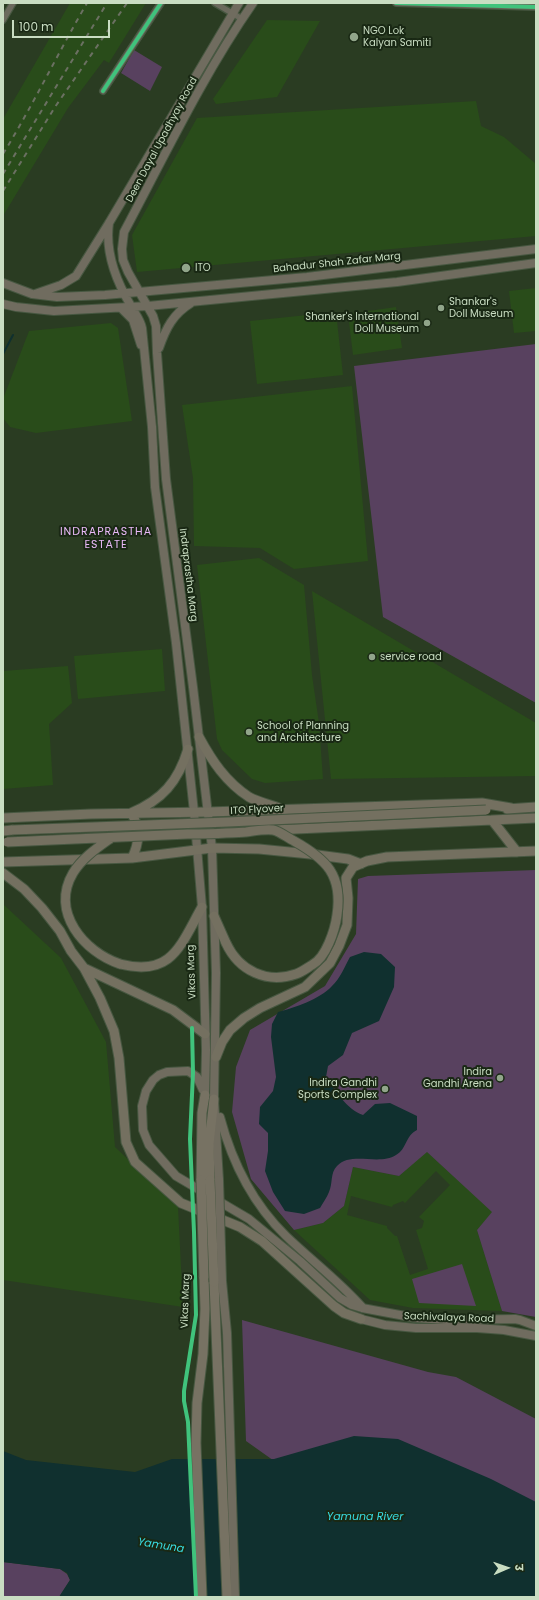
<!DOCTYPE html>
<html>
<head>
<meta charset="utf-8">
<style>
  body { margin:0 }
  #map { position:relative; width:539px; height:1600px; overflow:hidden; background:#2a3c22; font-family:Poppins,"Noto Sans Devanagari",sans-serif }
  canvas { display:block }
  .frame { position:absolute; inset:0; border:4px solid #c9ddc2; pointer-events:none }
  .north { position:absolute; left:487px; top:1548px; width:40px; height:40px; -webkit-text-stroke:3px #192814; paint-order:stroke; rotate:88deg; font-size:11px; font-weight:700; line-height:16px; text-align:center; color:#c9ddc2 }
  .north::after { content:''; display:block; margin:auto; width:14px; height:18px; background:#c9ddc2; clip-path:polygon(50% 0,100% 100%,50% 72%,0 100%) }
  .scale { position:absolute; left:12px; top:20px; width:98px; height:18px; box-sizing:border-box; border:2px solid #c9ddc2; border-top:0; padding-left:5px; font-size:12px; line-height:14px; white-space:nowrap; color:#c9ddc2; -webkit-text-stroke:3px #192814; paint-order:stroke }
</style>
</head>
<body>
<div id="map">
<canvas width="539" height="1600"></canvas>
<div class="frame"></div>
<div class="north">उ</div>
<div class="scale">100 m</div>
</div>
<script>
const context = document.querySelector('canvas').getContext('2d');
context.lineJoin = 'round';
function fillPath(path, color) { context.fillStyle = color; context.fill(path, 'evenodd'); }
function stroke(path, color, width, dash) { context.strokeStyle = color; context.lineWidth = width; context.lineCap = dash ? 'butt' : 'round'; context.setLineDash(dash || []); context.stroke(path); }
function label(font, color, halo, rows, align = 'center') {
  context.font = font + ' Poppins,sans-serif'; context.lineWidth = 4; context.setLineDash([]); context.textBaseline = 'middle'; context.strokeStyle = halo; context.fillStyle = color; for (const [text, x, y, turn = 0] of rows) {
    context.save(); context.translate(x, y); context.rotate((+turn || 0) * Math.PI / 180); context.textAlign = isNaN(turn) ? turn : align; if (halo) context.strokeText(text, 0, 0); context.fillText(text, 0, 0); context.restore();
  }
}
fillPath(new Path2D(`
  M70 3H146L109 63 104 60 68 108 3 216V119Z
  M267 20 320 21 277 97 216 104 213 99Z
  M476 101 481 126 504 137 536 164V236L137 272 132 235 197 118Z
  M536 288V331L514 333 509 291Z
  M396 307 402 348 353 355 348 314Z
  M336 312 343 375 257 384 250 321Z
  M111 323 118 328 132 421 36 433 10 427 3 418V399L29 331Z
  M352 386 368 561 294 569 260 548 194 546 193 478 182 405Z
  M259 558 304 585 312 675 319 723 323 779 265 783 252 779 222 750 217 739 197 565Z
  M312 591 536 723V776L331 779Z
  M162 649 165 691 78 699 74 656Z
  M68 666 72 703 49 724 53 785 3 789V671Z
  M3 904 61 958 106 1042 115 1147 178 1207 183 1307 3 1280Z
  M426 1151 493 1212 477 1230 502 1311 413 1308 370 1300 294 1230 323 1223 344 1206 353 1167 399 1176ZM436 1171 450 1185 419 1217 424 1221 422 1228 416 1230 428 1269 410 1275 397 1236H395L387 1228V1226L347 1215 351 1196 392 1207 393 1205 403 1201 405 1203Z`), '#294c1a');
fillPath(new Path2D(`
  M134 50 162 67 150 91 121 73Z
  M536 344V703L383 617 354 366Z
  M536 870V1317L502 1311 477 1230 492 1212 427 1152 399 1176 353 1167 344 1206 323 1223 294 1230 251 1179 232 1112 236 1067 250 1030 325 986 356 934 358 879 368 876Z
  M462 1264 476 1306 419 1303 412 1279Z
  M242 1320 428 1372 456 1377 536 1419V1597H466L246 1441Z
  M3 1562 60 1569 67 1574 70 1580 59 1597H3Z`), '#58415f');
fillPath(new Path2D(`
  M364 952 381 954 395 967 394 987 379 1021 352 1033 343 1055 328 1066 326 1077C336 1091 346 1109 363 1115L375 1104 390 1103 417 1116V1130C405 1136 407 1149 396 1155 379 1166 351 1151 337 1166 330 1173 333 1183 329 1192 327 1197 323 1203 320 1208L304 1214 285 1211 273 1192 265 1171 268 1151V1133L259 1124 260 1107 273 1091 276 1077 271 1037 272 1024 278 1012C294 1008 320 999 332 986 340 979 345 966 350 957Z
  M354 1436 398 1439 491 1479 536 1502V1597H59L70 1580 67 1573 60 1569 3 1562V1451L26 1460 135 1472 172 1459H274Z`), '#10302f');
stroke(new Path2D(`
  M3 354 13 335`), '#10302f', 2);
const minor = new Path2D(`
  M215 3 242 19
  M396 3 536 7
  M3 20 13 3
  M103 91 161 3`);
const secondary = new Path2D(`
  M109 223C105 252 116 281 131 306 135 314 140 319 142 328L152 427 155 487 176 643 194 812 202 907 206 1050 205 1095
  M3 283 32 294 57 297 105 295 307 277 536 249
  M35 294 61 285 76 276 109 223 239 3
  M3 304 16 307 54 311 148 306 397 282 536 263
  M121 308 133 320 141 345
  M159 348C166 328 173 314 191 303
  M203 1090 197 1077 188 1071 167 1072 159 1075 153 1080 146 1091 142 1106 143 1130 149 1145 176 1176 249 1219 300 1261 340 1298 352 1305 362 1308 416 1318 446 1320 515 1319 520 1320 536 1326
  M220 1117C232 1162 252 1203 286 1236 311 1260 339 1281 362 1307
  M219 1180 214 1099 216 973 212 848 193 687 166 479 157 353 156 326 153 316 128 272 123 260 122 249 124 232C165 155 203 75 253 3
  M222 1281 227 1333 235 1597
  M361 1319 385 1325 416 1328H477L504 1330 536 1336`);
const primary = new Path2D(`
  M201 1180 202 1113 205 1095
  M210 1180 209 1144 214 1099
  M214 1282 227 1597
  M202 1597 196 1443 197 1403 203 1354 205 1309 204 1277`);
const trunk = new Path2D(`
  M199 737C212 761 226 782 249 797 258 802 269 804 279 808
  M507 809 536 807
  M3 818 91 814 208 812 482 803 511 808
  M492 820 517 852
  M274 830 536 818
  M3 831 12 830
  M132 858C139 844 141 827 131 813 162 800 178 782 188 749
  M3 862 132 858 212 848 259 849 310 854 348 859 361 864
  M3 873 24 889 42 908 60 931 71 951 84 968 173 1010 205 1034
  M214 916 226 943
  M120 964C172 977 180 946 202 907
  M84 968 100 998 114 1031 119 1058 126 1142 135 1162 181 1203 240 1227 262 1241 334 1306 344 1313 361 1319
  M216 1057 222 1042 230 1030 244 1018 260 1008 305 987 330 963 339 946 347 925 348 898 346 878 353 867 367 861 387 857 536 851`);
stroke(minor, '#475741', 8);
stroke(secondary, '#475741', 10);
stroke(primary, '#475741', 11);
stroke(trunk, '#475741', 11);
stroke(minor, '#6b6a5d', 5.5);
stroke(secondary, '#706c5f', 8);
stroke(primary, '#777263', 9);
stroke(trunk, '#747060', 9);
stroke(new Path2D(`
  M3 154C33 105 58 53 87 3
  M3 174 107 3
  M3 191 55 107 127 3`), '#6b7062', 2, [5, 5]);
const secondaryBridge = new Path2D(`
  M219 1180 222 1281`);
const primaryBridge = new Path2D(`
  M201 1180 204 1277
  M210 1180 214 1282`);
const trunkBridge = new Path2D(`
  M12 830 228 822 486 810
  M111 838C97 848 82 858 73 873 50 912 84 952 120 964
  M7 842C67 839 128 837 188 834 207 834 226 833 246 832 254 831 264 829 273 830 279 831 288 838 294 841 326 859 343 875 337 915 335 930 326 958 312 965 307 968 302 972 296 974 267 984 239 971 226 943`);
stroke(secondaryBridge, '#475741', 10, []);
stroke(primaryBridge, '#475741', 11, []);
stroke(trunkBridge, '#475741', 11, []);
stroke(secondaryBridge, '#706c5f', 8);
stroke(primaryBridge, '#777263', 9);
stroke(trunkBridge, '#747060', 9);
stroke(new Path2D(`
  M396 3 536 7
  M103 91 161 3
  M192 1028 193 1073 190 1139 194 1232 196 1315 184 1391V1401L188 1422 196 1597`), '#40c37c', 4);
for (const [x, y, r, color] of [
  [354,37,5,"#91a58a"],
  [186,268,5,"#91a58a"],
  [441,308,4,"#91a58a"],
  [427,323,4,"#91a58a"],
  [372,657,4,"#91a58a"],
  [249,732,4,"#91a58a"],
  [500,1078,4,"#91a58a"],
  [385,1089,4,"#91a58a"]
]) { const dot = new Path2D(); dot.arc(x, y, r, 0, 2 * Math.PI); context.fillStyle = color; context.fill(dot); stroke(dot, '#192814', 1.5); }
label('10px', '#c9ddc2', '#192814', [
  ["NGO Lok",363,31],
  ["Kalyan Samiti",363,43],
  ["ITO",195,268],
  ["Shankar's",449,302],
  ["Doll Museum",449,314],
  ["Shanker's International",419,317,"right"],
  ["Doll Museum",419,329,"right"],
  ["service road",380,657],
  ["School of Planning",257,726],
  ["and Architecture",257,738],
  ["Indira",492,1072,"right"],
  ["Gandhi Arena",492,1084,"right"],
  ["Indira Gandhi",377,1083,"right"],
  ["Sports Complex",377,1095,"right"]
], 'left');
label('10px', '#c9ddc2', '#192814', [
  ["Deen Dayal Upadhyay Road",162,140,-62],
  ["Bahadur Shah Zafar Marg",337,263,-6],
  ["Indraprastha Marg",188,575,83],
  ["ITO Flyover",257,810,-3],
  ["Vikas Marg",192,972,-92],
  ["Vikas Marg",186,1301,-88],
  ["Sachivalaya Road",449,1318,2]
]);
context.letterSpacing = '1px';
label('11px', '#e9b9f8', '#192814', [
  ["INDRAPRASTHA",106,532],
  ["ESTATE",106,545]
]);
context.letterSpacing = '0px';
label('italic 11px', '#38dce1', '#192814', [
  ["Yamuna River",365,1517],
  ["Yamuna",161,1546,9]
]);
</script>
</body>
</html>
